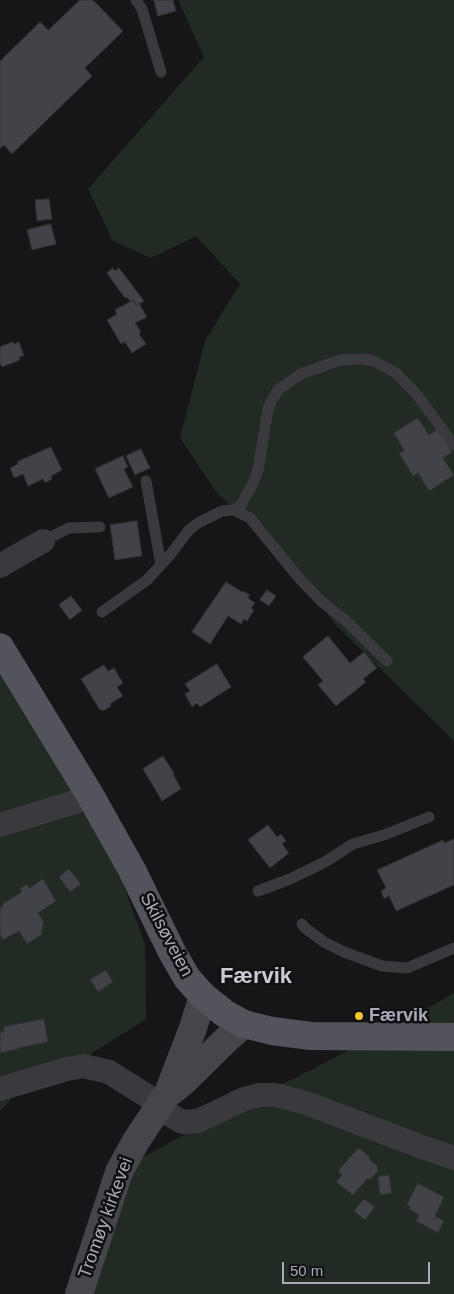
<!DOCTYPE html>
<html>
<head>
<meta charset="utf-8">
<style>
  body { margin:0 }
  #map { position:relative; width:454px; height:1294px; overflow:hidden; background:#161618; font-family:Arial,sans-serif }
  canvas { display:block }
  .scale { position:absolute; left:282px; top:1262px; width:148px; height:22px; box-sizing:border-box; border:2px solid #a8abb7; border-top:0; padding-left:6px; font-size:15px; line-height:18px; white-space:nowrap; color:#a8abb7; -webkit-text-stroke:4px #111113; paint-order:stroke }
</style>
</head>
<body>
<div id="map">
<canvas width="454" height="1294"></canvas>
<div class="scale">50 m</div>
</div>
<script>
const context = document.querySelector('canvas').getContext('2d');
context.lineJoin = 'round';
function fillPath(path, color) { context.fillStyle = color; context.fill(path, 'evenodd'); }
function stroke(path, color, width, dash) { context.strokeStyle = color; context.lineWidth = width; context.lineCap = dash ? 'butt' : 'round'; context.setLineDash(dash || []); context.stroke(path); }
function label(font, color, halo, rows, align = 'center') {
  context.font = font + ' Arial,sans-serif'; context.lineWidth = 5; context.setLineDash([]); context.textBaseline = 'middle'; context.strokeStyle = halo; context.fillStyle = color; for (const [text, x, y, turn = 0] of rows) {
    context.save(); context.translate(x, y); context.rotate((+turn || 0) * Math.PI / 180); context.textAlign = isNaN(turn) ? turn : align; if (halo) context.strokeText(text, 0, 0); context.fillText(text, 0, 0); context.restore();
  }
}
fillPath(new Path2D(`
  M178 0H454V741L336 625 276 550 217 493 180 438 205 341 240 284 196 236 151 258 113 241 88 189 204 57Z
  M0 656 105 835 145 944 146 1019 78 1062 13 1097 0 1111Z
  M454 993V1294H77L113 1174 214 1118 315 1068 417 1014Z`), '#222a24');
const building = new Path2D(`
  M80 0H93L123 31 85 68 92 76 12 154 4 145 0 149V61L40 22 48 30Z
  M154 0H173L176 11 158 16Z
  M49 199 52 219 37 221 35 200Z
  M51 224 56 244 32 250 27 230Z
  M113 268 115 271 119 268 144 301 139 304V303L136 305 134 300 130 301 127 297 125 298 109 276 107 273Z
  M134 300 136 305 139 303 147 317 135 323 141 332 139 334 146 344 132 353 125 342 121 344 107 320 117 314 115 310Z
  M13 342 14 344 19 342 24 356 19 357 20 360 2 367 0 363V347Z
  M418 418 429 435 438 429 452 452 443 458 454 475 429 491 418 473 413 476 399 453 404 450 394 433Z
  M51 447 62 470 51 476 52 479 45 483 43 479 28 486 23 474 14 478 10 468 18 464 17 462Z
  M141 449 150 468 135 475 126 456Z
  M123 456 128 467 124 469 133 487 109 498 95 469Z
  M137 521 142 556 115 560 110 525Z
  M226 582 242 592 243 591 250 595 248 598 255 603 251 608 254 610 247 621 244 619 241 624 228 616 210 644 192 632Z
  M267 590 276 596 269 606 260 600Z
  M71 596 82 610 70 620 59 605Z
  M328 636 350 663 364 652 377 668 363 679 366 682 336 706 318 685 323 681 303 657Z
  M217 664 231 687 200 707 197 703 192 707 185 694 190 691 185 684Z
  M104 665 108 671 114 668 123 683 117 687 123 696 110 704 111 706 103 711 102 709 100 710 81 679Z
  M163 756 174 773 173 774 181 789 162 801 143 769Z
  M268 825 277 837 281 834 286 841 282 844 289 853 270 868 248 840Z
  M454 839V885L396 911 389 896 384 899 381 891 386 888 377 870 443 840 444 843Z
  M69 869 81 884 70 892 59 877Z
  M43 879 56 901 38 913 44 922 41 935 27 944 19 931 3 940 0 935V908L3 906 2 904 22 892 20 889 27 884 29 888Z
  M106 970 113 982 98 992 90 980Z
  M44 1019 48 1042 18 1048V1049L0 1053V1032H4L3 1027Z
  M359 1148 370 1157 369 1159 378 1166 377 1168 379 1170 370 1180 368 1178 353 1195 336 1182 342 1175 338 1171 357 1149 358 1150Z
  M389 1175 392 1193 380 1195 378 1177Z
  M418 1183 444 1197 435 1216 444 1221 438 1233 416 1221 419 1215 409 1209 410 1206 407 1205Z
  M364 1199 375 1207 365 1220 354 1211Z`);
fillPath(building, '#424348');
stroke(building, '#303033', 1);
stroke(new Path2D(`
  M136 0 142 9 161 72
  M146 481 161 565
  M234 510 241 505 253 484 258 470 268 409 273 398 279 389 301 374 340 360 364 359 374 361 396 373 418 396 454 445
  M43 541 69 528 100 527
  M102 612 147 580 170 555 189 530 198 523 222 511 234 510 250 518 299 578 321 601 345 620 387 661
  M258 891 290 879 325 862 353 844 384 835 429 817
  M302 924 305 928 324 942 344 952 382 966 407 968 454 948`), '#39393e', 11);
stroke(new Path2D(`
  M0 566 43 541
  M0 825 81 800 90 795
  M0 1089 67 1069 84 1066 109 1072 152 1099 167 1113 182 1122 198 1121 244 1099 259 1095H276L306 1103 422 1147 454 1158`), '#39393e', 24);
stroke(new Path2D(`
  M172 1091 183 1082 230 1036 244 1024
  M79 1294 119 1172 136 1141 168 1093 193 1028 203 996`), '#45464c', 28);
stroke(new Path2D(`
  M0 647 90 795 132 870 172 952 187 978 203 996 224 1013 244 1024 272 1031 311 1036 454 1037`), '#53545b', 28);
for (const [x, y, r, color] of [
  [359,1016,5,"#efc736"]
]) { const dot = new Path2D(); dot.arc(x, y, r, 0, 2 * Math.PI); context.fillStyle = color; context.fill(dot); stroke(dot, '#111113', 2); }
label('18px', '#a8abb7', '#111113', [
  ["Skilsøveien",166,935,62],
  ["Tromøy kirkevei",106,1218,-70]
]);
label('bold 18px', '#a8abb7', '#111113', [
  ["Færvik",369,1016]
], 'left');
label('bold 22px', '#c9cad3', '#111113', [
  ["Færvik",256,977]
]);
</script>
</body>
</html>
